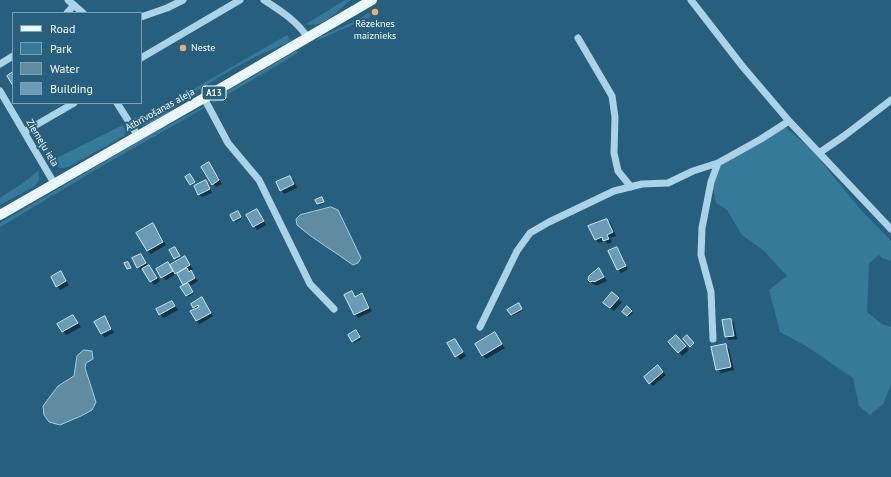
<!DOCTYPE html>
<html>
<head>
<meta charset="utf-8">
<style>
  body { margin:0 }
  #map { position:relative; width:891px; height:477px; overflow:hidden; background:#26607e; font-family:"PT Sans",sans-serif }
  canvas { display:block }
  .legend { position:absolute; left:12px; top:12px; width:130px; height:92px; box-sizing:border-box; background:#26607e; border:1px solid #7da0b2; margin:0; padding:5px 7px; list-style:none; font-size:12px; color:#fff }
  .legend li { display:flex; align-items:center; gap:8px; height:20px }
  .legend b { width:20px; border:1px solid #7da0b2 }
</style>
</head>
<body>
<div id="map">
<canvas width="891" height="477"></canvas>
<ul class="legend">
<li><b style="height:5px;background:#ecf6fd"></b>Road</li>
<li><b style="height:11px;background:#367a99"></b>Park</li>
<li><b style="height:11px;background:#618b9f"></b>Water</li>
<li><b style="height:11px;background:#6a9db5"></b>Building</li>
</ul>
</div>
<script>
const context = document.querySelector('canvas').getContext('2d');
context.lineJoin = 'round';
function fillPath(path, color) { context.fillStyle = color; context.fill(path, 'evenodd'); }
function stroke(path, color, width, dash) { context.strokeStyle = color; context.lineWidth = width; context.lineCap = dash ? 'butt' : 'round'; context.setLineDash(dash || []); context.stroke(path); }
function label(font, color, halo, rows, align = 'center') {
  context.font = font + ' "PT Sans",sans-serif'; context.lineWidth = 4; context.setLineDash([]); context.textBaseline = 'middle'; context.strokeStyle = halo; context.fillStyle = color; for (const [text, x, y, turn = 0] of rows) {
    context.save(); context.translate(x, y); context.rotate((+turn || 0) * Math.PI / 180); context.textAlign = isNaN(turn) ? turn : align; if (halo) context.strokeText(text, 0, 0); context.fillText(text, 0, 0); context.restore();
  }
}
fillPath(new Path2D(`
  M345 0H351C337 10 325 29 306 24Z
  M368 13 370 14V17L316 41 319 37 358 20Z
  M287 35 291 41C280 47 269 50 257 56 237 66 216 79 196 91 179 102 165 119 145 125 139 127 135 124 132 119L146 115 166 105Z
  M296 51 298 53 213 103 214 99Z
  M204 106 206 107 104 165 0 227V223L141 140Z
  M123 125 126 132 124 136 68 167C60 169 55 168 51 161Z
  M785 127 811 149 861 210 891 241V261L882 258 879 255 869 263 867 312 882 324 891 327V385L883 404 870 415 859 406 853 378 806 346 780 332 769 290 787 276 763 250 742 235 727 210 716 203 713 188 720 161Z
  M38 171 39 180 35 186 0 205V198L23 183Z`), '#367a99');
const water = new Path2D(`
  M331 207 338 210 361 258 358 263 353 265C334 251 314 240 297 225L296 219 300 215Z
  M84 350 92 351 93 359 86 363 85 368 96 402 92 410 81 416 60 425 49 422 44 415 43 406 58 386 74 376 77 356Z`);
fillPath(water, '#618b9f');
stroke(water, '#a0d0e6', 1);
fillPath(new Path2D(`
  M209 164 222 184 216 187 213 184Z
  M290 177 294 180 297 188 284 194 281 190Z
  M206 182 209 185 212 193 202 197 198 194Z
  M322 199 324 203 319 205 318 204Z
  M257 210 266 225 257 230 254 226Z
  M238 212 242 218 236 222 234 220Z
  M607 220 611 223 616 236 610 238 612 242 608 244 605 241 599 243 596 240 589 227Z
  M153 225 156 228 166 245 151 254 147 250Z
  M175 248 181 258 176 260 175 259Z
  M616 248 620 251 628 269 621 273 618 269Z
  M141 255 144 259 148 266 152 269 160 281 154 285 143 269 141 270 137 267Z
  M185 257 193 269 190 271 198 281 190 286 194 293 188 297 186 295 185 286 176 274 166 280 162 277 170 266Z
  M599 270 607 281 598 285H594L589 280Z
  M61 273 69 285 60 290 57 286Z
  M352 292 356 297 362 294 365 298 372 311 358 318 355 314Z
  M202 298 205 302 213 316 200 324 196 321V309L194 307Z
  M618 299 622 302 614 311 608 306Z
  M172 302 178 310 164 318 160 314Z
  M520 306 523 310 513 316 511 314Z
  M627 308 633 313 629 317 624 312Z
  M73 316 81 327 66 335 58 324Z
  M105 317 108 321 114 333 105 337 102 334 96 322Z
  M731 320 734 323 737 339 729 340 726 337Z
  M357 333 361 339 354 343 353 341Z
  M495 334 505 348 486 359 483 355Z
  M676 336 689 350 682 356 670 342Z
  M455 340 466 356 460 360 449 344Z
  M725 345 729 349 734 370 721 373 717 369Z
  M658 367 666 375 653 386 645 377Z`), '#0007');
const building = new Path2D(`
  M13 72V86L7 76Z
  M209 162 219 180 212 185 201 167Z
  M190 174 195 182 190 185 185 177Z
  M290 176 294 184 280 191 276 182Z
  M206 180 210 189 198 195 194 186Z
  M322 197 324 202 317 204 315 200Z
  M257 209 264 221 253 227 246 215Z
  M238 211 241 217 233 221 230 215Z
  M607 219 613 232 607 235 609 239 603 241 602 237 595 240 588 226Z
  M153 223 163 242 147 251 136 233Z
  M175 247 180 256 174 259 169 250Z
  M617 247 626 266 617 270 608 251Z
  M141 254 146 263 137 268 132 258Z
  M185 256 190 265 175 274 170 265Z
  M128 262 131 268 127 269 124 263Z
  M168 262 173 271 161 278 156 269Z
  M149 265 157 278 150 282 142 269Z
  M187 268 189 272 191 270 195 278 183 285 177 274Z
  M599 268 604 277 594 282 593 281 590 282 588 280 589 276Z
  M61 271 66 281 56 287 51 277Z
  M188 283 193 292 186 296 180 287Z
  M352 291 355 297 362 293 369 308 354 315 344 295Z
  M612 292 619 298 610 308 603 303Z
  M202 297 211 313 196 321 190 311 199 307 198 305 193 308 191 304Z
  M172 301 175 306 159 315 156 309Z
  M519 303 522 309 511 315 507 310Z
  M627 306 632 311 627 316 622 312Z
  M73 315 78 323 62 332 57 324Z
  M105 316 111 329 101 334 94 322Z
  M731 319 734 336 725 337 722 320Z
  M356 330 360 337 352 342 348 335Z
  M495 332 502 344 482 356 475 344Z
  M676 335 686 346 678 353 668 342Z
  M687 335 694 343 690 347 683 339Z
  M455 339 463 352 455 357 447 343Z
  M726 344 731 367 716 370 711 347Z
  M658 365 663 372 649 384 644 377Z`);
fillPath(building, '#6a9db5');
stroke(building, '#cee8f4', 1);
stroke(new Path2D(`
  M68 0 83 13
  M264 0C281 11 297 21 308 38
  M691 0 743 67 789 121 891 229
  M67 13 74 5
  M141 17 167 8 183 0
  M578 38 612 96 615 117 614 153 618 171 631 187
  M141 58 240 0
  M0 64 13 56
  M0 91 54 183
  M204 98 228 143 259 180 310 284 334 309
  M117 103 138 136
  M24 132 74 103
  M819 153 844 136 891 100
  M480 327 517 251 530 233 549 222 614 191 642 184 668 183 693 171 718 163 761 139 789 121
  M713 339 711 292 701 255 702 228 711 182 718 163`), '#abd3e5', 7);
stroke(new Path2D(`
  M0 215 204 98 372 0`), '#ecf6fd', 10);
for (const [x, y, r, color] of [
  [375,12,4,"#eead70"],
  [183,48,4,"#eead70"]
]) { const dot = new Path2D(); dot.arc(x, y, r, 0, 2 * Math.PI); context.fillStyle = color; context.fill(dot); stroke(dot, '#26607e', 1.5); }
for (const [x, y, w] of [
  [214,93,24]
]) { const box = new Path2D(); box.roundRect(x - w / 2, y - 7, w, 14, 3); context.fillStyle = '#26607e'; context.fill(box); stroke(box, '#fff', 1); }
label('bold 9px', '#fff', null, [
  ["A13",214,93]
]);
label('10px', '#fff', '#26607e', [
  ["Rēzeknes",375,24],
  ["maiznieks",375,36],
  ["Neste",191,48,"left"]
]);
label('10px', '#fff', '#26607e', [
  ["Atbrīvošanas aleja",160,110,-29],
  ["Ziemeļu iela",42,143,59]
]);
</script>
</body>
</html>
